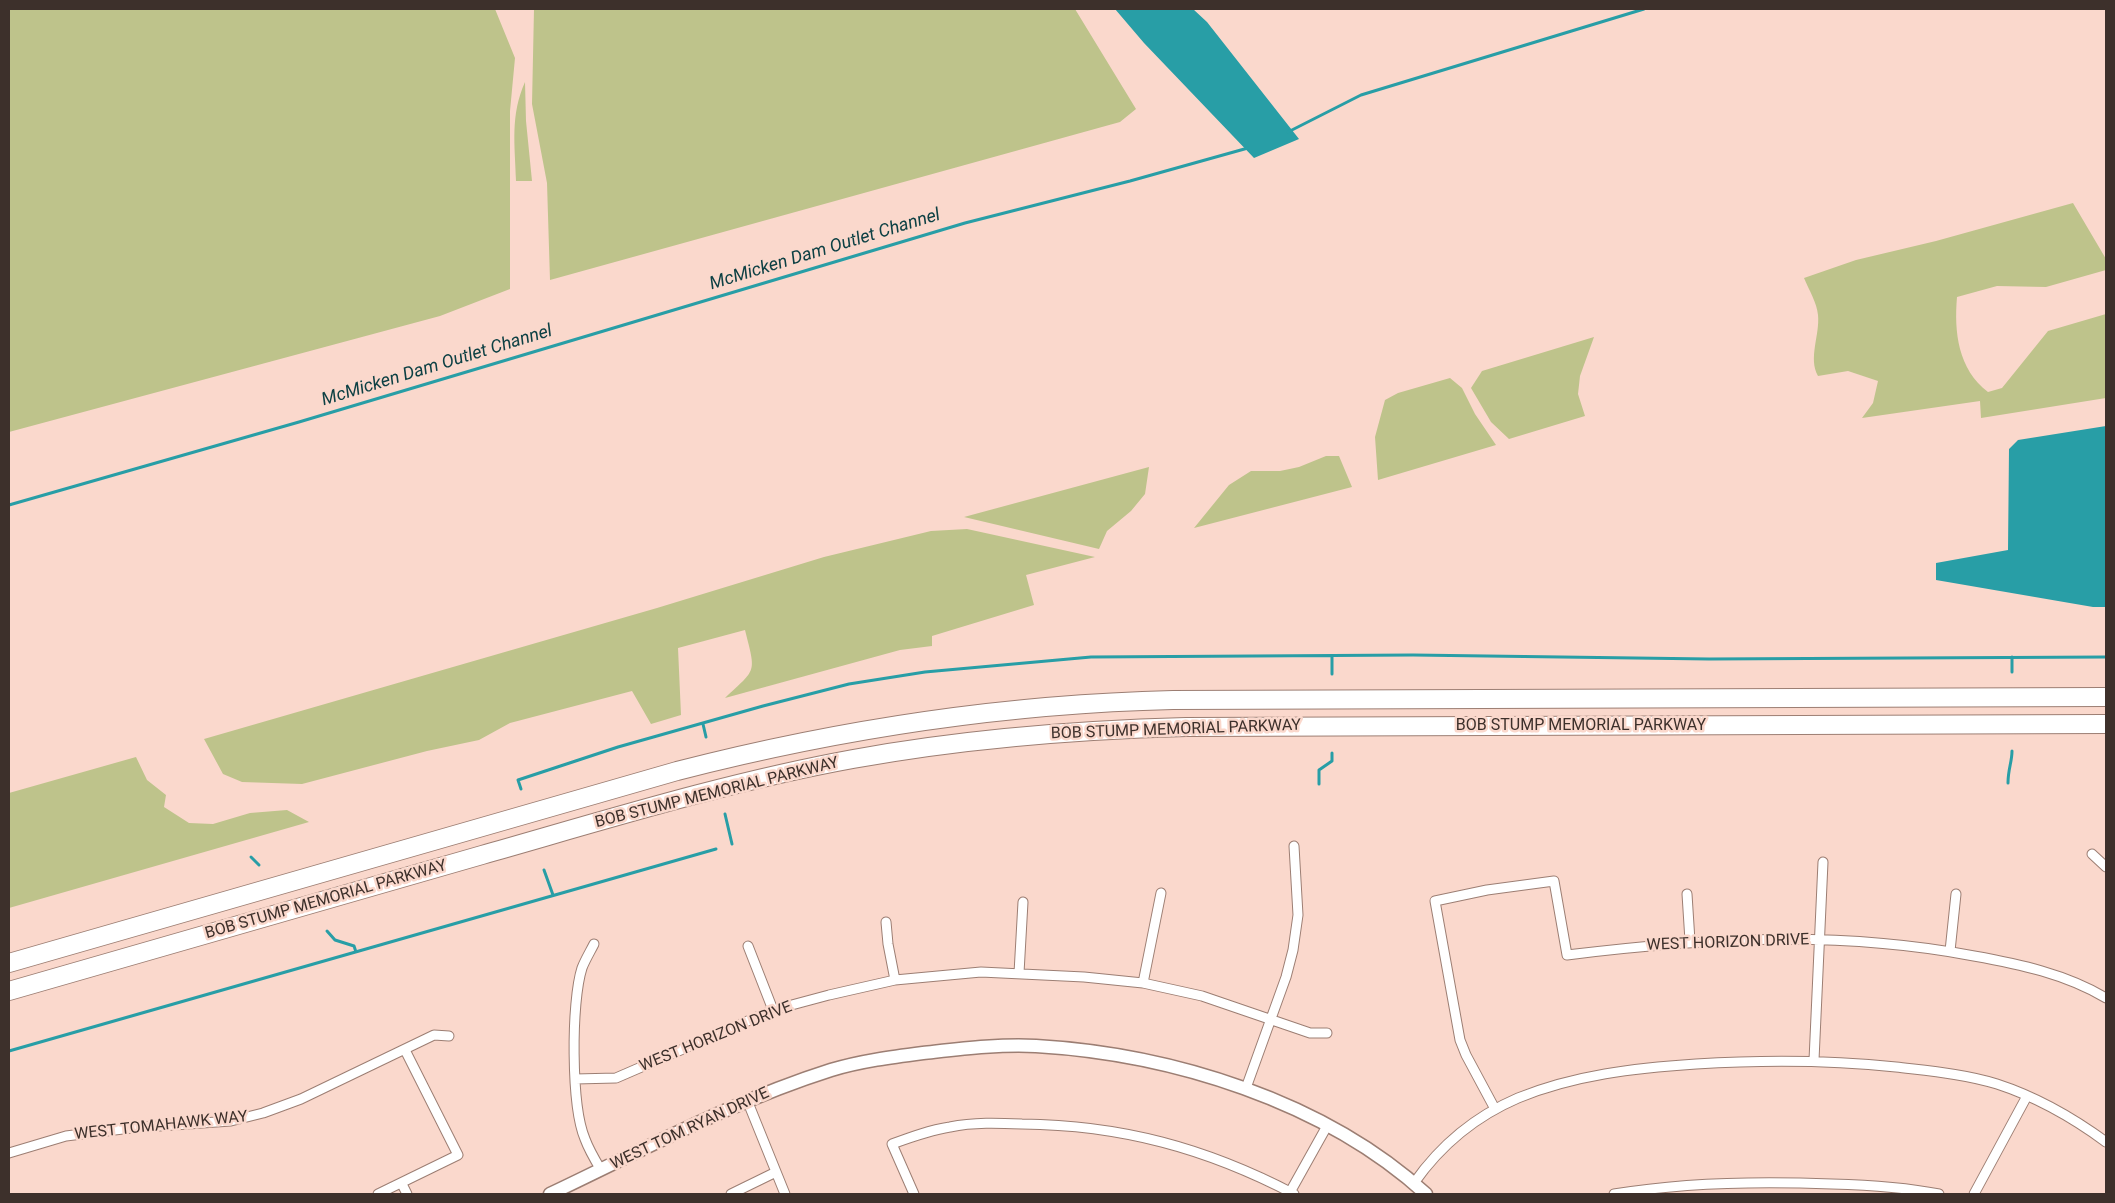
<!DOCTYPE html>
<html>
<head>
<meta charset="utf-8">
<style>
  body { margin:0 }
  #map { position:relative; width:2115px; height:1203px; overflow:hidden; background:#fad8cc; font-family:Roboto,sans-serif }
  canvas { display:block }
  .frame { position:absolute; inset:0; border:10px solid #3d302b; pointer-events:none }
</style>
</head>
<body>
<div id="map">
<canvas width="2115" height="1203"></canvas>
<div class="frame"></div>
</div>
<script>
const context = document.querySelector('canvas').getContext('2d');
context.lineJoin = 'round';
function fillPath(path, color) { context.fillStyle = color; context.fill(path, 'evenodd'); }
function stroke(path, color, width, dash) { context.strokeStyle = color; context.lineWidth = width; context.lineCap = dash ? 'butt' : 'round'; context.setLineDash(dash || []); context.stroke(path); }
function label(font, color, halo, rows, align = 'center') {
  context.font = font + ' Roboto,sans-serif'; context.lineWidth = 5; context.setLineDash([]); context.textBaseline = 'middle'; context.strokeStyle = halo; context.fillStyle = color; for (const [text, x, y, turn = 0] of rows) {
    context.save(); context.translate(x, y); context.rotate((+turn || 0) * Math.PI / 180); context.textAlign = isNaN(turn) ? turn : align; if (halo) context.strokeText(text, 0, 0); context.fillText(text, 0, 0); context.restore();
  }
}
fillPath(new Path2D(`
  M9 9H495L515 58 510 111V289L440 316 9 432Z
  M534 9H1075L1136 109 1120 122 550 280 547 183 532 104Z
  M525 82 526 121 532 181H516C515 144 510 116 525 82Z
  M2073 203 2106 259V270L2046 287 1997 286 1957 297C1954 332 1958 369 1988 392L2002 388 2048 331 2106 314V398L1981 418 1980 401 1862 418 1873 403 1878 381 1848 371 1818 376C1808 358 1820 335 1818 315 1817 303 1809 290 1804 278L1856 260 1936 241Z
  M1594 337 1580 376 1578 394 1585 416 1509 439 1491 422 1471 388 1482 371Z
  M1450 378 1462 388 1475 414 1496 445 1378 480 1375 437 1385 400 1398 393Z
  M1326 456H1339L1352 487 1194 528 1229 485 1251 471H1280L1299 467Z
  M1149 467 1145 494 1131 511 1107 531 1099 549 964 517Z
  M967 529 1095 557 1026 575 1034 605 932 636V646L900 650 725 698C757 668 756 674 745 630L678 648 681 715 651 724 632 691 510 723 479 740 427 751 302 784 242 782 223 774 204 739 657 608 824 557 931 531Z
  M136 757 147 780 166 795 164 807 189 823 213 824 250 813 287 810 309 822 9 908V793Z`), '#bec38b');
fillPath(new Path2D(`
  M1115 9H1193L1207 22 1299 139 1254 158 1144 43Z
  M2106 426V607H2093L1936 580V563L2008 550 2009 449 2018 440Z`), '#289ea6');
stroke(new Path2D(`
  M1288 132 1361 95 1644 9
  M9 505 299 422 965 223 1130 181 1248 148
  M1332 657V674
  M2012 657V672
  M703 724 706 737
  M2008 783C2008 769 2012 762 2012 751
  M1319 784V770L1332 761V753
  M521 789 518 780 618 747 763 706 849 684 925 672 1091 657 1413 655 1709 659 2106 657
  M725 814 732 844
  M251 857 259 865
  M544 870 553 895
  M327 931 335 940 354 946 356 952
  M9 1051 716 849`), '#289ea6', 3);
const street = new Path2D(`
  M2092 854 2106 867
  M1687 894 1690 941
  M886 922 888 944 895 980
  M594 944C590 952 585 960 582 968 571 1002 571 1106 585 1139 589 1150 595 1160 601 1170
  M748 946 773 1010
  M1950 951 1956 894
  M1019 973 1023 902
  M1143 983 1161 893
  M1814 1060 1823 862
  M575 1079 616 1078 773 1010 829 995 895 980 981 972 1084 977 1143 983 1202 996 1310 1033H1327
  M1246 1088 1286 977 1293 950 1298 915 1294 846
  M747 1100 785 1194
  M1495 1109 1466 1055 1460 1040 1435 901 1487 890 1554 881 1567 955C1705 938 1837 930 1974 956 2019 964 2066 974 2106 998
  M9 1153 66 1136 131 1128 231 1121 263 1113 301 1099 434 1035 449 1036
  M1414 1183C1440 1146 1476 1116 1518 1098 1574 1075 1635 1068 1696 1064 1763 1060 1829 1060 1896 1067 1929 1071 1965 1074 1997 1084 2037 1097 2072 1117 2106 1142
  M402 1184 407 1194
  M378 1194 458 1155 405 1050
  M731 1194 776 1172
  M914 1194 892 1144C911 1137 930 1130 950 1127 974 1122 998 1123 1022 1124 1121 1125 1206 1148 1294 1194
  M1289 1194 1327 1126
  M1614 1194C1686 1182 1760 1181 1832 1184 1867 1185 1904 1187 1939 1194
  M1974 1194 2027 1096`);
const secondary = new Path2D(`
  M550 1194C643 1150 733 1101 831 1070 861 1061 892 1057 923 1053 960 1049 999 1044 1036 1046 1172 1054 1324 1101 1426 1194`);
const highway = new Path2D(`
  M9 963 677 771C840 729 1005 704 1173 700L2106 697
  M9 991C167 946 324 900 482 855 605 820 727 782 853 759 963 739 1074 730 1186 727L2106 724`);
stroke(street, '#9c7e73', 11);
stroke(secondary, '#9c7e73', 15);
stroke(highway, '#9c7e73', 20);
stroke(street, '#fff', 9);
stroke(secondary, '#fff', 12);
stroke(highway, '#fff', 18);
label('16px', '#3d302b', '#fad8cc', [
  ["BOB STUMP MEMORIAL PARKWAY",1581,726],
  ["BOB STUMP MEMORIAL PARKWAY",1176,730,-2],
  ["BOB STUMP MEMORIAL PARKWAY",717,793,-14],
  ["BOB STUMP MEMORIAL PARKWAY",326,900,-16],
  ["WEST HORIZON DRIVE",1728,943,-2],
  ["WEST HORIZON DRIVE",716,1037,-22],
  ["WEST TOMAHAWK WAY",161,1126,-6],
  ["WEST TOM RYAN DRIVE",690,1129,-25]
]);
label('italic 18px', '#0d4044', '#fad8cc', [
  ["McMicken Dam Outlet Channel",825,250,-17],
  ["McMicken Dam Outlet Channel",437,366,-17]
]);
</script>
</body>
</html>
